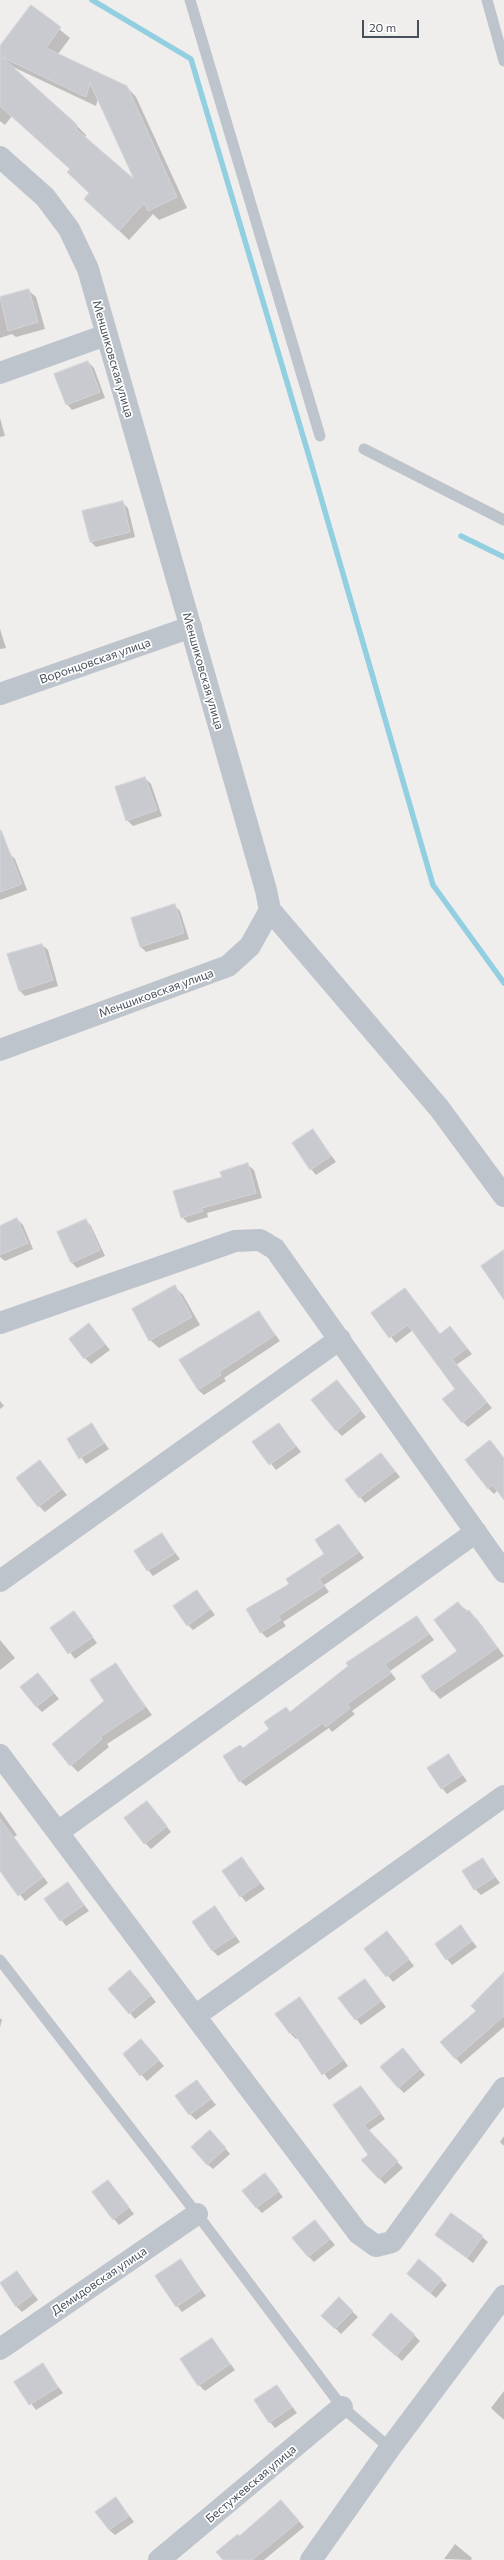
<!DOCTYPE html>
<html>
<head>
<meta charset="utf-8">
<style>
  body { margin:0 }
  #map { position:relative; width:504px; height:2560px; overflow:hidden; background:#f0eded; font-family:Commissioner,sans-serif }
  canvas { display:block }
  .scale { position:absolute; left:362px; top:20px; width:57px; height:18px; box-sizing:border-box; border:2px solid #485059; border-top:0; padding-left:5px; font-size:12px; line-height:14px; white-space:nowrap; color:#485059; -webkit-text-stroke:3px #fff; paint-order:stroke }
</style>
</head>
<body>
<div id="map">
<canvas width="504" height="2560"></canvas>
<div class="scale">20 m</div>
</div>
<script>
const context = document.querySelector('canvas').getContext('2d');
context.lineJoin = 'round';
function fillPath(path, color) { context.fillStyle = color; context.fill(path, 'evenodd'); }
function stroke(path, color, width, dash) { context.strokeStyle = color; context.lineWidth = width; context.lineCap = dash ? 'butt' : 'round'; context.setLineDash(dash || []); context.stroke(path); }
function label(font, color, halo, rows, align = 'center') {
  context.font = font + ' Commissioner,sans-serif'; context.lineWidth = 3.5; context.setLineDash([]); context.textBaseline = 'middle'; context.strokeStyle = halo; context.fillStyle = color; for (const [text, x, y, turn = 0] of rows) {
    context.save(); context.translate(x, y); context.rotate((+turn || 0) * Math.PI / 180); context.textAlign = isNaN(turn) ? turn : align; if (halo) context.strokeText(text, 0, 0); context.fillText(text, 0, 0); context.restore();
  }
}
fillPath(new Path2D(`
  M31 6 70 38 58 54 126 86 136 97 187 208 159 220 153 214 129 240 85 199 90 193 70 169 12 116 5 125 0 121V48ZM11 66 96 106 98 98 137 183 85 139 86 135 76 125Z
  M28 290 36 297 45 329 16 337 12 334 0 338V298Z
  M88 362 94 368 105 398 72 410 67 404Z
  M0 418 5 436 0 437Z
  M122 502 128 508 135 537 96 547 90 541Z
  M0 629 6 648 0 649Z
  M145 778 151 784 162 816 133 826 127 820Z
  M9 853 15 859 27 890 0 900V857Z
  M174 905 180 911 189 939 146 952 141 947Z
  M42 945 48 950 58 986 25 996 19 990Z
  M313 1130 336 1162 316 1175 311 1169Z
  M248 1165 254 1170 262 1198 207 1213 208 1217 188 1223 182 1217Z
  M17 1219 23 1225 33 1249 5 1261 0 1257V1227Z
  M86 1220 91 1226 105 1256 77 1268 72 1263Z
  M174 1286 183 1295 200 1325 159 1348 150 1340Z
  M405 1289 440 1335 450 1327 472 1354 456 1365 492 1408 468 1427 463 1422 457 1389 413 1330 396 1343 372 1314Z
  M259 1312 280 1341 224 1378 226 1381 204 1395 198 1390Z
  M89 1324 110 1350 91 1364 85 1358Z
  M337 1381 366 1417 342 1436 336 1430Z
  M0 1401 4 1406 0 1409Z
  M279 1424 301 1452 276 1470 254 1442Z
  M92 1425 109 1449 86 1464 68 1439Z
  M504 1458V1499L498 1490 494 1494 488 1488Z
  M386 1460 400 1477 365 1503 346 1480Z
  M39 1461 67 1495 45 1512 39 1506Z
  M339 1525 364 1558 324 1585 329 1592 283 1622 286 1626 267 1638 261 1632 290 1584 325 1554Z
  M162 1535 180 1559 153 1576 148 1570Z
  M197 1591 215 1615 193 1630 188 1625Z
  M458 1603 477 1619 504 1656 440 1699 433 1691 458 1651Z
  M74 1612 97 1643 75 1659 51 1628Z
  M417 1617 434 1640 390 1671 396 1679 352 1711 355 1714 332 1732 329 1728 246 1786 240 1781 243 1749 270 1729 286 1708 291 1713Z
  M0 1640 15 1658 0 1670Z
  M116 1665 152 1715 107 1744 109 1747 78 1772 71 1765 105 1702Z
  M38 1674 59 1699 42 1712 36 1706Z
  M448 1755 467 1781 447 1794 442 1788Z
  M152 1808 171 1832 151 1849 145 1843Z
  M0 1811 17 1835 14 1837 48 1883 25 1901 0 1868Z
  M242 1859 265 1889 246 1902 241 1896Z
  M483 1860 500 1883 481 1895 475 1889Z
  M68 1884 89 1911 66 1926 46 1899Z
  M215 1908 240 1942 218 1956 213 1951Z
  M461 1927 477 1947 452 1965 447 1959Z
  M387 1932 414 1966 393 1982 366 1949Z
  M136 1977 156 2002 135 2019 130 2013Z
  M365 1980 386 2007 361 2025 340 1999Z
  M504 1988V2027L461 2064 441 2042Z
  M300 1998 348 2066 329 2080 298 2038 296 2039 291 2034 277 2015Z
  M0 2018 2 2020 0 2027Z
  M141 2040 164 2066 147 2081 124 2055Z
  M408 2055 425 2075 404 2093 398 2087Z
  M197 2081 216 2105 196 2120 190 2114Z
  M361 2087 385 2119 368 2131 403 2168 385 2184 379 2178 369 2155 334 2106Z
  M504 2136V2146L500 2142Z
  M216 2137 230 2154 213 2169 207 2164Z
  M265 2175 283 2197 262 2213 256 2207Z
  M108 2181 134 2214 119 2225 114 2219Z
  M320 2227 335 2245 314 2262 308 2256Z
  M437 2235 482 2237 488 2242 473 2263Z
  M181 2260 206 2296 182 2312 177 2306Z
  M419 2261 447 2285 436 2298 414 2279Z
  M17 2272 38 2300 22 2312 16 2306Z
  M339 2299 358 2317 341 2334 323 2316Z
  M414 2335 420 2341 402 2361 379 2340Z
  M212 2339 235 2370 205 2391 199 2385Z
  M42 2365 63 2393 36 2410 15 2382Z
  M277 2386 297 2413 275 2428 270 2422Z
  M504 2391V2420L491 2408Z
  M116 2498 134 2522 115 2535 109 2530Z
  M287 2507 304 2527 264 2560H224L239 2537Z
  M455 2544 472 2558 471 2560 444 2559Z`), '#0003');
stroke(new Path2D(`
  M92 0 191 59 311 463 433 885 504 983
  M461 536 504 557`), '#92cfe1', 5.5);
const building = new Path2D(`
  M31 5 61 27 46 48 127 86 177 197 148 211 144 203 119 231 84 199 89 193 67 172 70 169 0 106V46ZM2 57 86 97 90 83 134 179 76 129 77 125Z
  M29 289 38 322 8 331 0 297Z
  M88 361 100 392 66 405 54 374Z
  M123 501 130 532 90 542 82 511Z
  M145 777 157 810 126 821 115 787Z
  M1 830 22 884 0 892V831Z
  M175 904 184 933 140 947 131 918Z
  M42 944 53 980 19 991 7 954Z
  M313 1129 331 1156 310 1170 292 1143Z
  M248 1163 256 1193 202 1208 203 1211 181 1218 173 1191 222 1177 220 1172Z
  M17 1218 28 1243 0 1255V1226Z
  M86 1219 100 1250 71 1263 57 1232Z
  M504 1250V1300L481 1266Z
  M175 1285 192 1317 149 1341 132 1309Z
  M405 1288 440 1334 450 1326 467 1348 452 1359 487 1402 462 1423 442 1399 455 1389 408 1325 389 1338 371 1313Z
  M259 1311 275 1335 219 1372 221 1375 198 1390 179 1360Z
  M89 1323 105 1344 84 1359 69 1339Z
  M337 1380 361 1410 336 1431 311 1400Z
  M92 1423 104 1443 79 1459 67 1439Z
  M279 1423 296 1446 269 1465 252 1442Z
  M490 1440 504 1458V1500L493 1485 488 1489 465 1460Z
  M381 1453 395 1471 359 1498 345 1480Z
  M40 1460 62 1489 38 1507 16 1478Z
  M339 1524 359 1552 319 1579 324 1586 278 1616 281 1620 260 1633 246 1609 289 1584 286 1579 324 1554 315 1540Z
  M162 1533 175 1553 147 1571 134 1551Z
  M197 1590 210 1609 187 1626 173 1606Z
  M458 1602 466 1612 469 1610 497 1648 432 1692 421 1676 457 1651 434 1620Z
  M74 1611 93 1637 68 1654 50 1628Z
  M417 1616 429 1634 385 1664 391 1673 347 1704 350 1708 326 1727 323 1723 239 1782 223 1756 240 1745 243 1748 269 1729 264 1722 286 1707 290 1712 348 1666 346 1663Z
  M116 1663 145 1707 100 1737 102 1739 70 1766 52 1744 104 1701 90 1680Z
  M38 1673 54 1693 36 1707 20 1687Z
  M449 1754 462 1775 441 1789 427 1768Z
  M147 1801 167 1826 144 1844 124 1818Z
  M0 1819 43 1877 18 1896 0 1871Z
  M242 1857 260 1883 240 1897 222 1871Z
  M483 1858 495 1877 474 1890 462 1871Z
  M68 1882 84 1905 60 1921 44 1899Z
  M215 1906 235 1936 212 1951 192 1922Z
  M461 1925 472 1941 446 1960 435 1944Z
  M387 1931 409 1959 386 1977 364 1949Z
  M130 1970 151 1995 129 2014 108 1989Z
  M504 1972V2016L455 2059 440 2042 476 2011 471 2006Z
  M365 1979 381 2001 355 2020 338 1998Z
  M300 1997 343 2060 322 2075 293 2032 290 2034 275 2014Z
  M141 2039 159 2060 140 2076 123 2054Z
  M403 2048 420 2069 398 2088 380 2067Z
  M197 2080 211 2099 189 2115 175 2096Z
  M361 2086 381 2113 364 2125 398 2161 379 2179 361 2160 368 2155 333 2105Z
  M210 2130 226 2148 207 2165 191 2147Z
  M265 2173 279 2191 256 2208 242 2191Z
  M108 2180 129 2207 113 2220 92 2192Z
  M451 2213 483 2236 467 2258 435 2235Z
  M315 2220 330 2239 308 2257 292 2238Z
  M181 2259 201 2290 176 2307 155 2276Z
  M419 2259 442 2279 430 2293 407 2274Z
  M17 2271 33 2294 16 2307 0 2283Z
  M339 2297 353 2311 335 2329 321 2316Z
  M391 2313 415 2335 396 2356 372 2335Z
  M212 2338 230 2364 198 2386 180 2359Z
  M43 2363 58 2387 29 2405 14 2382Z
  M277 2385 292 2407 269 2423 254 2400Z
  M116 2497 129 2516 109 2530 95 2512Z
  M281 2500 299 2521 252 2560H223L216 2552 238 2534 239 2536Z`);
fillPath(building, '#c9cad0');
stroke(building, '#d2d4d8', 1);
stroke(new Path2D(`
  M190 0 320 436
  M487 0 504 61
  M364 449 504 520
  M0 1960 197 2214 342 2407 390 2448`), '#bdc4cb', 11);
stroke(new Path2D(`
  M0 157 45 197 69 229 88 269 266 890 270 910 250 946 228 966 0 1050
  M0 373 106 335
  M0 694 191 627
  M270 910 439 1108 504 1196
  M0 1323 235 1241 260 1240 275 1249 504 1572
  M0 1581 340 1339
  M0 1755 195 2016
  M504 1796 195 2016 358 2233 376 2246 392 2242 504 2088
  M58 1832 476 1532
  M0 2349 197 2214
  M159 2560 342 2407
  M311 2560 390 2448 504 2296`), '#bdc4cb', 22);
label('12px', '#485059', '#fff', [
  ["Меншиковская улица",113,359,74],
  ["Воронцовская улица",95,661,-19],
  ["Меншиковская улица",203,671,74],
  ["Меншиковская улица",156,993,-20],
  ["Демидовская улица",99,2281,-34],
  ["Бестужевская улица",251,2484,-40]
]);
</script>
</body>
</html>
